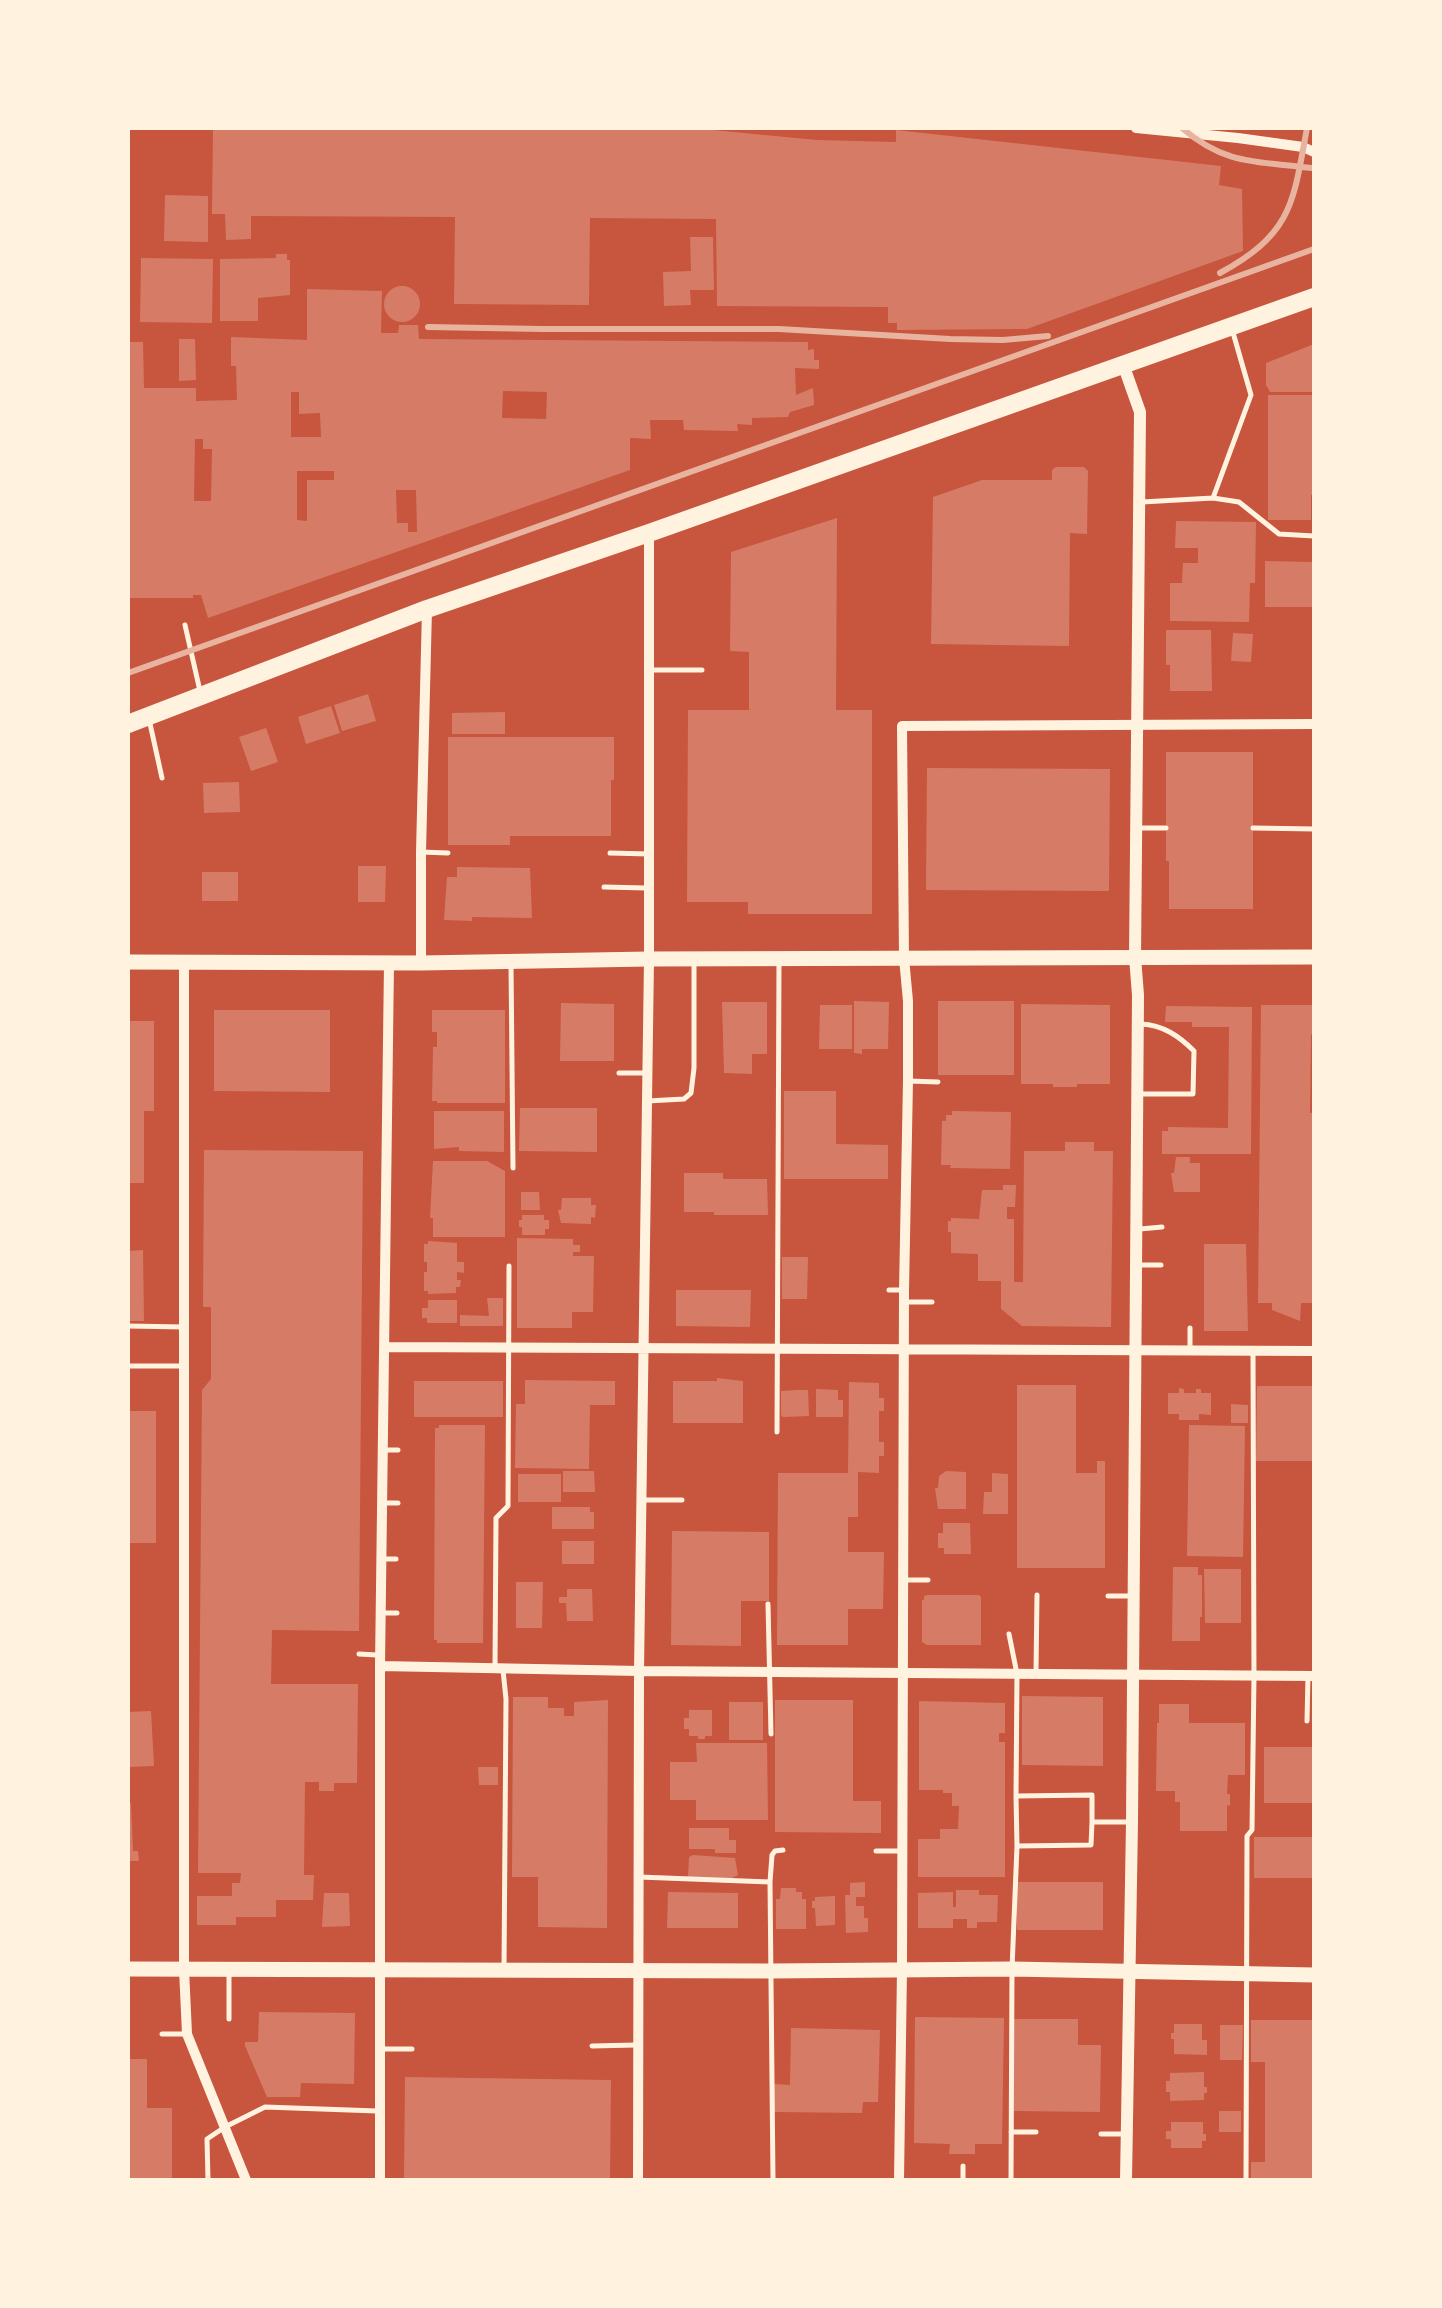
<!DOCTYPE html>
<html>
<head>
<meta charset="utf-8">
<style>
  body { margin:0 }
  #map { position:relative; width:1442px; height:2308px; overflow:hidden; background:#c8553d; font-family:Quicksand,sans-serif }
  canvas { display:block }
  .frame { position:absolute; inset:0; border:130px solid #fff3e0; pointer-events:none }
</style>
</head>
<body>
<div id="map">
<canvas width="1442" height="2308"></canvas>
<div class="frame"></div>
</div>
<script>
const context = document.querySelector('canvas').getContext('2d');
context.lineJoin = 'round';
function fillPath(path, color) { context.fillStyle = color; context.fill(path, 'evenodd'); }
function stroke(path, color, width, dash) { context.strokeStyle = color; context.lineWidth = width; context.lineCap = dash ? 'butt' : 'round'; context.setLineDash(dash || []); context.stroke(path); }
fillPath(new Path2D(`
  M213 128H692L817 140 896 142V130L1221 166 1219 185 1242 189 1243 251 1027 329 897 330V323H888V307L717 306 716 219 590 218 589 305 454 304 455 217 251 216V239L226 240 225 214H212Z
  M165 195 208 196V242L164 241Z
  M690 237H713L714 290H690L691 305 664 306 663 272 691 271Z
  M276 254H287V260H290V295L258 298V321H220V259L276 258Z
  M141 258 213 259 212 323 140 322Z
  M384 304a18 18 0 1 1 36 0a18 18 0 1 1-36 0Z
  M307 289 382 291 381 333H398L399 325H418L419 339 808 342V350L814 349V360H819V369L795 368 796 395 813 388 814 405 790 412 788 417 752 418V425L737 424 738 431 684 430 683 420H650L651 439 630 438V470L208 618 201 595H193V598H128V342H143L144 388H196V401L237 400 236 366H231V337L307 340ZM503 391 547 392 546 419 502 418ZM291 392H299V414L320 413 321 437H291ZM195 439H203V449H212L211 501H194ZM297 471H334V480H307V521L297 520ZM396 490H416L417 532H408V523H397Z
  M179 339H195L196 380 179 381Z
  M1314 344V392H1270L1266 385V363Z
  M1268 395H1314V495H1311V520H1268Z
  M1056 467H1084L1088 471 1087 534 1070 533 1069 646 931 644 933 497 982 480H1052V470Z
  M837 518 836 710H872V914H748V902H687L688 710H749V652L730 651 731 552Z
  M1176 521 1256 522 1255 583H1250L1249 622 1170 621V583H1182L1183 563H1198V548H1175Z
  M1265 561 1314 562V607H1265Z
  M1166 630H1211L1212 691H1170V665H1166Z
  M1233 633 1253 634 1251 662 1231 661Z
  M368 694 376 721 342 731 334 705Z
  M331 706 340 733 306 744 298 717Z
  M505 712V734H452V713Z
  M266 728 278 762 251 771 239 737Z
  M448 737H614V780H611V836H510V845H448Z
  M1166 752H1253V909H1169V861H1166Z
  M927 768 1110 769 1109 891 926 890Z
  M239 782 240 812 204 813 203 783Z
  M358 866H386L385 902H358Z
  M457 867 530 868 532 918 472 917V921L444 920 447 877H457Z
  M202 872H238V901H202Z
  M854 1001 889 1002 888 1049H862V1054L854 1053Z
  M938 1001H1014V1075H938Z
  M722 1002H767V1054H752V1074L724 1073Z
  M561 1003 614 1004V1061H560Z
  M1021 1004 1110 1005V1084H1077V1087H1053V1084H1021Z
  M820 1005H852V1049H819Z
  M1261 1005H1314V1032L1311 1035 1310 1113H1314V1303H1301L1300 1321 1272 1310V1303H1258Z
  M1166 1006 1252 1007 1251 1154H1162V1131H1168V1127L1228 1128 1229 1027H1192V1022H1165Z
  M214 1010H330V1092L214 1091Z
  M432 1010H505V1103H437V1101H432L433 1047H437V1032H432Z
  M128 1021H154V1111H144V1183H128Z
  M784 1091H836V1144L888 1145V1179H784Z
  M520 1108H597V1152L519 1151Z
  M434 1111H504V1152L459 1151V1147L434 1149Z
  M952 1111 1011 1112 1010 1169 950 1168 951 1165H941L942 1121H946V1115H952Z
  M1065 1142H1094V1151H1113L1111 1327 1022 1326 1001 1309V1281H978V1254L951 1253V1232H948V1221H951V1218L979 1219 982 1190H1003V1185H1016L1015 1207H1007V1219H1014V1282H1023L1024 1151H1065Z
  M204 1150 363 1151 359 1631 272 1630 271 1684H358L357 1783H334V1791H319V1782H305L304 1875H314L313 1900H276V1917H236V1925H197V1896H232V1883H240L241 1873H198L202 1390 211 1379V1307H203Z
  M1176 1157H1190V1163H1200V1192H1174L1171 1173H1174Z
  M433 1161H487L505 1171V1237H433V1218H430Z
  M684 1173H723V1179H767L768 1215H714V1212H684Z
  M521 1192H539L540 1210H521Z
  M562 1198H591V1205H596L595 1218 591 1217V1224L561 1223 558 1210H561Z
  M522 1215H544V1220H549V1229H545V1235H522V1227H519V1220H522Z
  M517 1238 573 1239V1245H580V1252H573V1256H594L593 1312H572V1328H517Z
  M428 1241 457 1243V1262H464V1273L457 1272V1280H461L460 1287H456V1293L428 1294V1291H424V1272H427V1262H424V1244H428Z
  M1204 1244H1246L1248 1331H1204Z
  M143 1250 144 1321H128V1251Z
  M782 1257H808L807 1299H782Z
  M676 1290H751L750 1327 676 1326Z
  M487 1298H503V1326H460V1315L489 1316Z
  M428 1300H457V1323H427V1318H422V1308H428Z
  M717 1378 743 1381V1423H673V1381H717Z
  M525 1380 615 1381V1405H590L589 1469 515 1468 516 1404H525Z
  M414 1381H503V1417H414Z
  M849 1382 879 1383V1398H884V1411H879V1442H884V1456H879V1473L858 1472V1517H848V1552H884L883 1609H848V1645H777L778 1473H848Z
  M1017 1385H1076V1473H1097V1461H1105V1568H1017Z
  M1257 1386H1314V1461H1256Z
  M1179 1388 1184 1389V1393H1196V1389H1201V1393H1211V1415L1199 1414V1420H1179V1414H1168V1393H1179Z
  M816 1389 838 1390V1400H843V1417H816Z
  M797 1390H808L809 1416 783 1417 781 1415V1391Z
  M1231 1404 1248 1405V1423H1231Z
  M128 1411H156V1543H128Z
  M439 1425H485L483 1643H437V1640H434L435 1428H439Z
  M1189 1425 1245 1426 1243 1557 1187 1556Z
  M563 1471H594L595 1492H563Z
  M946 1471 966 1472V1509H938L935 1488H938L939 1476Z
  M992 1473 1008 1474V1514H983L984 1492H992Z
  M518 1474H561V1502H518Z
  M552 1507H590V1512H594V1529H552Z
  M943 1523H970L971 1554H944V1548H938V1533H943Z
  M672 1531 769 1532V1601H741V1646L671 1645Z
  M562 1541H594V1564H562Z
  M1173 1567H1198V1575H1202V1617H1200V1641H1172Z
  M1204 1569H1241V1623H1205Z
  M516 1582H543L542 1628H516Z
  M567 1589H592L593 1621H567L566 1603H559V1597H567Z
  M928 1595H979L981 1597V1645H927L922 1642V1600H924V1596Z
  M1022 1696 1103 1697V1766L1022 1765Z
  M513 1697H548V1708H564V1716H574V1702L608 1700 607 1928 538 1927V1877H512Z
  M775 1700H853V1801H881V1833L775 1832Z
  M919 1701 1005 1703V1733H999V1742H1005V1877H918V1839H940V1829H958L959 1806H952V1793H943V1790H919Z
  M729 1702H763V1740H729Z
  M1159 1704H1189V1723H1245V1775H1228L1227 1794H1230V1806L1227 1805V1831H1180V1802H1175V1791H1156L1157 1723H1159Z
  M689 1710H712V1736H705V1739H698V1736H689V1729H684V1718H689Z
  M151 1711 154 1766 128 1767V1712Z
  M696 1743H767L768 1820H696V1800H670V1762H697Z
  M1264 1747H1314V1803H1264Z
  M478 1767H498V1785H479Z
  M131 1803 133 1851H138L139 1861H128V1804Z
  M689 1828H729V1840H736V1853H715V1849H689Z
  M1254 1837H1314V1878H1254Z
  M693 1855 735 1858 738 1875 730 1879 688 1877 689 1857Z
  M865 1882V1897H856V1906H864V1918H868V1932L846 1933 845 1895H850V1883Z
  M1017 1882H1103V1930H1017Z
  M781 1888H796V1892H802V1899H806V1929H776V1899H780Z
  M956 1890H979V1895H998L997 1922H977V1928H967V1919H953V1928H918V1893L953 1892V1907H956Z
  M668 1892 738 1893V1928H667Z
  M324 1893H349L350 1926 322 1927Z
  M835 1896V1925L816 1926 815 1908H812V1901H815V1897Z
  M259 2012 355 2013 354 2084 301 2083 300 2097H267L245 2046V2042H258Z
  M915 2017 1004 2018 1002 2144H975V2154H949L950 2144 914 2143Z
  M1014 2019H1078V2045H1101L1100 2112 1014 2111Z
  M1251 2020H1313L1312 2180H1251V2162H1265V2062H1251Z
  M1174 2024H1202V2040H1207V2055L1174 2054V2039H1171V2033H1174Z
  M1220 2025H1243L1242 2060H1220Z
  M791 2028 880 2030 878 2102H863L862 2113 773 2112 774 2084 790 2085Z
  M128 2059H147V2108H172V2180H128Z
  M1204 2072V2087H1207V2093H1204V2100L1170 2101V2092H1166V2081H1170V2073Z
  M405 2077 611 2080 610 2180H404Z
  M1219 2111H1241V2132H1219Z
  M1171 2122H1203V2134H1206V2141H1202V2148H1171V2139H1166V2131H1171Z`), '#d67c66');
stroke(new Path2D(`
  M1213 498 1239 502 1279 534 1314 536
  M1142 502 1213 498 1251 395 1232 329
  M185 625 200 691
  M652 670H702
  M149 719 162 778
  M1139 828H1166
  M1253 828 1314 829
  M421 852 448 853
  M610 853 649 854
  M604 887 646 888
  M511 964 513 1168
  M619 1073H646
  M908 1081 938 1082
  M1139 1094H1193L1194 1051C1179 1036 1163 1025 1141 1024
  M647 1101 684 1099 691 1093 694 1068V962
  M1140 1229 1162 1227
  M1139 1265H1161
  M889 1290H904
  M907 1302H932
  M128 1326 184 1327
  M1190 1328V1350
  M128 1366H184
  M777 1432 779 962
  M384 1450H398
  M641 1500H682
  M383 1503H398
  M382 1559H396
  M903 1580H928
  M1108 1596H1130
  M768 1604 771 1734
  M384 1613H397
  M1009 1634 1017 1674 1016 1796
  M359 1654 377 1655
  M495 1667 496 1518 508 1506 509 1266
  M503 1670 506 1699 504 1969
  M1036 1671 1037 1595
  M1307 1721 1308 1676
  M1092 1822 1091 1845 1017 1846 1016 1796 1092 1795V1822H1129
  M876 1851H902
  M639 1877 770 1882
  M229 2019V1972
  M162 2034H184
  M592 2046 636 2045
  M380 2049H412
  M1011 2132H1036
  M1101 2134H1123
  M963 2166V2180
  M208 2180 207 2139 225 2127 265 2107 377 2111
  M773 2180 770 1882 772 1855 775 1851 783 1850
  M1011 2180 1012 1969 1017 1846
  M1246 2180 1247 1836 1252 1830 1254 1676 1253 1351`), '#fff3e0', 5);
stroke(new Path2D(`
  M1136 128 1238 138 1303 147 1314 152
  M184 962V1969L187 2034 246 2180
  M421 963V852L427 609
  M385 1347 1314 1351
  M380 1666 639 1671 1314 1676
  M380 2180V1666L389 963
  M638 2180 639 1671 649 959V533
  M899 2180 902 1969 904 1290 908 1081V1001L904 958 902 726 1314 724`), '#fff3e0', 10);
stroke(new Path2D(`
  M1123 364 1140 412 1135 957 1138 995 1132 1822 1126 2180`), '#fff3e0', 12);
stroke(new Path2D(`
  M128 962 421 963 649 959 1314 957
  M128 1969 770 1971 1012 1969 1314 1975`), '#fff3e0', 15);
stroke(new Path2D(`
  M128 724 427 609 649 533 1314 297`), '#fff3e0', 18);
stroke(new Path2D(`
  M1182 128C1226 166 1258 161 1312 168
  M1220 273C1293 233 1293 203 1307 128
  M428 327 542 329H779L950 339 1003 340 1048 336
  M128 673 1314 249`), '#e9b49f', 6);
</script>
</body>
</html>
